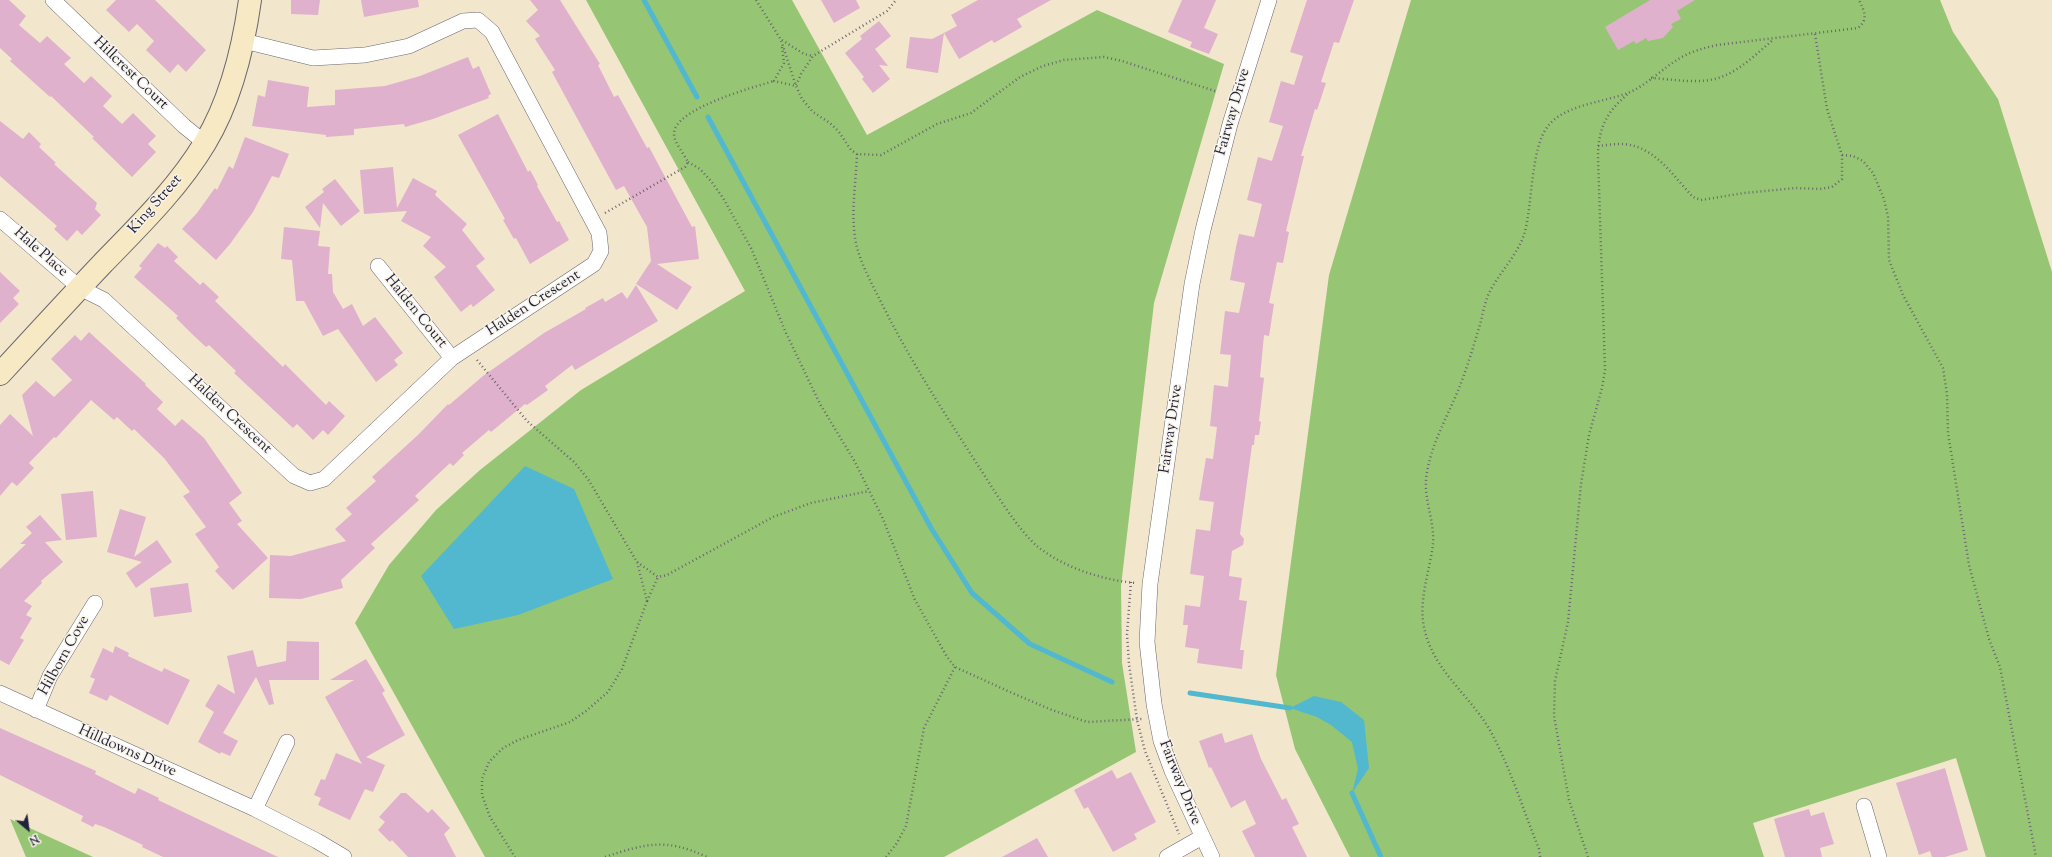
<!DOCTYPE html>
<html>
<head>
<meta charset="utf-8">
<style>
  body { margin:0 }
  #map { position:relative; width:2052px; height:857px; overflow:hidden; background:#f2e6cd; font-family:"Sorts Mill Goudy",serif }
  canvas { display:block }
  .north { position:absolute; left:8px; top:809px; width:40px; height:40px; -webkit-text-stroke:3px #f7f3e8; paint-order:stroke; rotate:151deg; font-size:11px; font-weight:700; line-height:16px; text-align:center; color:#22223b }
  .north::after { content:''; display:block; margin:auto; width:14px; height:18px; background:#22223b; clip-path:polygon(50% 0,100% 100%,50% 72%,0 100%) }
</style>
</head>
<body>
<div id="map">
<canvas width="2052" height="857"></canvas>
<div class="north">N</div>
</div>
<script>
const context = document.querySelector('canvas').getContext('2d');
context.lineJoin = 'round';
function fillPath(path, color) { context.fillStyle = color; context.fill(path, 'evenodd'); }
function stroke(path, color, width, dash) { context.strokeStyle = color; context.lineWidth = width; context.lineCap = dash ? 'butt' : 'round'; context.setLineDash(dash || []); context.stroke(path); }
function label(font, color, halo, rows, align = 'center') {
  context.font = font + ' "Sorts Mill Goudy",serif'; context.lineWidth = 3; context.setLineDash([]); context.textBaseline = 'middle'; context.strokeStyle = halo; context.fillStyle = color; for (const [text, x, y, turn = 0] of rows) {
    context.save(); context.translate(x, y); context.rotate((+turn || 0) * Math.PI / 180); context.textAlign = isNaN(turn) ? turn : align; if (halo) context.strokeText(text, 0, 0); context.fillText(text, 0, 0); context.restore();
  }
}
fillPath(new Path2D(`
  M586 0H792L867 135 1097 10 1224 64 1154 303 1121 586 1122 663 1136 752 944 857H485L355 623 389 565 436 510 480 470 581 390 745 291Z
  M1411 0H1940L1953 32 1998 99 2052 272V857H1986L1956 758 1753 823 1764 857H1350L1295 749 1276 675 1329 275Z
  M10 819 93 857H26Z`), '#96c574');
fillPath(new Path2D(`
  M525 466 574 489 613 579 518 615 454 629 421 576Z
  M1314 696 1341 702 1364 720 1369 768 1352 793 1358 769 1352 742 1331 725 1317 717 1290 708Z`), '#51b8cf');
stroke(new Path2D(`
  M644 0 697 97
  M708 117 931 528 972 593 1030 644 1112 682
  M1190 693 1290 708
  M1352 793 1381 857`), '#51b8cf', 5);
fillPath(new Path2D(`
  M0 0H9L26 16 19 25 40 43 47 36 71 58 64 64 84 83 91 76 112 96 103 106 122 124 133 113 156 136 148 144 156 152 132 177 92 138 94 137 51 96 50 97 10 61 12 59 0 48Z
  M116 0H155L206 50 186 72 178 64 170 73 146 50 154 41 137 24 129 32 106 10Z
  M291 0H320L318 15 291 14Z
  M361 0H418L419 7 364 17Z
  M530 0H560L600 64 598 65 614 97 618 95 647 148 649 147 692 227 695 226 699 259 657 264 692 287 677 310 636 284 651 261 647 227 624 186 616 190 552 72 555 70 535 39 540 36 526 21 538 10Z
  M821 0H856L860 8 834 23Z
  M978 0H1051L1017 19 1022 27 994 43 992 40 959 59 944 33 957 26 951 15Z
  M1182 0H1216L1204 28 1218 34 1209 54 1190 47 1192 42 1168 32Z
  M1307 0H1354L1339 43 1334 42 1321 82 1326 83 1317 110 1315 109 1301 156H1304L1286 231 1289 232 1283 263 1277 262 1269 303 1274 304 1269 336 1264 335 1260 377 1264 378 1259 421 1261 422 1259 435H1255L1254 445H1252L1240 534 1244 539 1243 545 1232 551 1229 576 1242 578 1239 600 1247 601 1240 650H1244L1242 669 1197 663 1199 649 1185 647 1188 625H1183L1185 605 1200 607 1204 576 1190 574 1196 529 1210 531 1214 502 1199 500 1206 458 1213 459 1217 427 1210 426 1214 385 1228 387 1231 355 1220 354 1225 311 1239 313 1245 283 1230 280 1236 247 1239 234 1254 237 1262 204 1247 200 1258 157 1272 161 1283 126 1269 122 1281 81 1294 85 1303 56 1290 52Z
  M1650 0H1695L1677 11 1681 19 1671 24 1673 27 1663 38 1648 41 1646 38 1636 44 1634 41 1618 50 1605 27Z
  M879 21 891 36 875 49 888 66 879 65 890 79 873 93 862 79 864 77 845 53 862 39 860 36Z
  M944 33 938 73 906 68 910 37 932 39Z
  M468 57 473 69 479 66 491 94 488 96 489 98 433 119 405 127 404 124 354 129V135L326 137V135L252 126 258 95 265 97 268 80 309 87 307 107 335 105V90L385 86 420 76Z
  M498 114 528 172 530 170 538 185 537 186 557 222 559 221 569 240 530 264 516 238 514 239 503 220 505 219 458 135Z
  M0 121 23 139 29 132 41 144 39 147 56 163 54 164 97 203 95 209 101 215 82 235 77 230 67 241 54 229 57 226 0 176Z
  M245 137 289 154 279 178 272 176 253 212 230 244 216 260 182 229 197 213 215 188 217 190 229 166 233 169Z
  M393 167 397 208 413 178 437 191 435 195 467 224 462 230 485 259 476 266 495 290 473 307 471 304 461 312 434 277 446 267 423 246 431 237 401 221 407 211 364 214 360 170Z
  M335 179 360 211 341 226 323 203 320 228 305 207 324 192 322 189Z
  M284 227 320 231 318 246 330 247 328 274H332L333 292 343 309 352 304 363 326 375 317 403 353 394 360 398 365 376 382 338 329 323 336 304 301H296L292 260 281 259Z
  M158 243 165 248 167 246 178 257 174 261 200 285 203 282 219 297 215 301 283 367 285 364 326 405 329 401 345 416 328 435 323 430 313 440 297 424 293 428 234 373 236 371 209 345 206 347 192 334 176 318 178 316 134 277 142 268 139 266Z
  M0 272 20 291 13 298 19 304 0 323Z
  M636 285 658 321 575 370 572 365 545 386 548 390 527 405 525 404 491 432 489 430 462 453 464 455 453 466 450 463 415 496 419 500 371 544 375 548 341 580 343 588 301 599 269 598 270 555 291 556 346 541 335 529 352 514 346 508 376 481 372 477 419 434 448 404 449 405 483 376 544 333 586 309 585 308 603 298 605 302 622 292 627 299Z
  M89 332 146 384 145 385 163 402 157 409 175 426 182 419 204 438 242 493 229 503 242 521 237 524 268 558 233 590 215 571 219 567 195 534 206 527 183 496 190 492 164 458 134 429 132 431 117 417 114 420 91 400 56 438 54 437 29 463 34 468 17 486 12 482 0 496V425L10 414 33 436 22 395 36 381 54 397 72 380 51 359 75 335 81 341Z
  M93 491 97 537 66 540 61 494Z
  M120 509 146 517 134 557 157 540 172 562 136 588 126 573 142 562 107 552Z
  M40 515 62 540 45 542 63 562 41 581 42 583 24 601 32 606 26 615 32 618 20 638 24 640 9 665 0 660V569L26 544H20L32 533 26 527Z
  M188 583 192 612 154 617 150 588Z
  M287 641 319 642V680H269L274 704 269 705 256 677 223 733 238 741 230 756 221 752 220 754 198 742 214 712 205 706 218 684 235 694 227 656 253 650 257 667 286 661Z
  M115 646 129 653 128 656 162 672 164 668 190 680 168 725 110 695 107 701 89 693 95 679 90 677 103 648 113 653Z
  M366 659 385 691 382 693 405 735 366 757 385 765 373 792 365 789 350 820 318 805 321 798 314 795 321 779 325 780 336 753 362 764 325 697 354 680H330Z
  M0 728 96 771 95 774 135 794 138 788 159 798 158 800 278 857H163L142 847 143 845 104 827 95 824 93 827 81 821 83 816 0 775Z
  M1222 733 1225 743 1252 734 1261 759 1282 800 1286 798 1299 824 1292 827 1307 857H1255L1242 831 1256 824 1245 800 1231 808 1211 767 1209 768 1199 741Z
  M1945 768 1968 850 1945 857H1932L1930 851 1919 855 1896 783Z
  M1112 770 1117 779 1131 772 1156 822 1134 834 1137 839 1113 852 1088 807 1084 809 1074 790Z
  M401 793H406L428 813 432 809 450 828 444 834 456 857H408L392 840 390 842 378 830 385 822 379 817Z
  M1809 809 1811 816 1824 812 1834 844 1820 848 1822 857H1785L1774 819Z
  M1037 838 1048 857H1002Z`), '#dfb1cd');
const street = new Path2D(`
  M53 0 184 126 205 143
  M0 219 80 288 104 300 294 476 310 483 324 479 452 358 594 264 601 251 599 233 492 32 478 20 463 21 409 46 365 55 313 58 244 41
  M378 266 452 358
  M0 693 255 809 317 841 344 857
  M36 710 50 676 95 603
  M1864 806 1879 857
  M255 809 287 742
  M1167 857 1202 837
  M1212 857 1172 771 1161 741 1154 704 1147 642 1150 584 1192 284 1203 230 1230 124 1269 0`);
const secondary = new Path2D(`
  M0 374C34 337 68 300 103 263 139 226 178 188 205 143 231 100 243 50 250 0`);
stroke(street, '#6b676e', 16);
stroke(secondary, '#6b676e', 24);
stroke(new Path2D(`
  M756 0 781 40 796 86 802 99 813 112 830 123 839 132 851 150 857 154 881 155 937 124 971 113 1020 77 1043 66 1064 60 1104 57 1122 61 1218 92
  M782 40 804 54 813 56
  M782 47 784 63 774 81 796 86 801 74 813 56 887 11 896 0
  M1651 78C1672 79 1701 85 1721 77 1741 70 1757 53 1773 40
  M1598 146C1606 145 1615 144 1623 144 1655 146 1673 176 1693 197L1701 200 1744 193 1796 188 1820 189 1832 187 1842 179V155L1827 109 1815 34
  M857 154C856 185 849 221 858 251 864 270 874 288 883 306 911 362 945 414 979 467 994 490 1017 529 1038 547 1065 568 1102 580 1136 583
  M1842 155 1853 156 1863 161 1873 173 1884 199 1888 217 1889 260 1903 295 1943 368 1947 394 1948 433 1969 565 1989 639 2000 667 2036 857
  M688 162 700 169 711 181 723 198 751 248 786 333 820 404 855 462 883 519 915 600 947 657 955 667 1010 692 1052 710 1087 722 1142 719
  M605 213 685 167 688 162C684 154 674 142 674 134 673 109 754 87 774 81
  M477 360 527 421 574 462 588 479 637 562 647 601 622 669 608 692 586 711 570 722 518 740 503 748 489 762 482 779V795L490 817 515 857
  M637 562 658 577 667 575 773 517 811 503 869 491
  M1131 582 1127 634 1129 664 1137 720 1145 751 1179 834
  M647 601 658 577
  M605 857C647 843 666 838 707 857
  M886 857 897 843 906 826 924 728 955 667
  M1540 857 1539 849C1523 810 1511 769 1491 732 1469 693 1429 668 1423 621 1420 596 1430 569 1433 544 1435 520 1422 497 1427 472 1433 437 1454 406 1465 372 1471 355 1476 338 1481 321 1483 312 1485 302 1489 293 1499 273 1516 257 1524 235 1533 205 1530 149 1548 126 1564 105 1604 102 1628 93 1647 85 1663 68 1680 58 1692 51 1704 48 1717 45L1858 28C1869 19 1864 11 1859 0
  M1588 857 1569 800 1554 716 1555 681 1568 622 1581 484 1589 435 1602 388 1605 370 1598 157C1598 128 1607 111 1629 93`), '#6b676e', 2.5, [1, 3]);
stroke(street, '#fff', 15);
stroke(secondary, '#f6e9c3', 22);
label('15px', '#22223b', '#f7f3e8', [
  ["Hillcrest Court",130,74,44],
  ["Fairway Drive",1234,112,-74],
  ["King Street",156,205,-49],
  ["Hale Place",40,253,41],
  ["Halden Crescent",534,304,-33],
  ["Halden Court",415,312,51],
  ["Halden Crescent",229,415,43],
  ["Fairway Drive",1172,429,-82],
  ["Hilborn Cove",65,656,-61],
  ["Hilldowns Drive",127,752,24],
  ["Fairway Drive",1179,783,68]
]);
</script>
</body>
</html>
